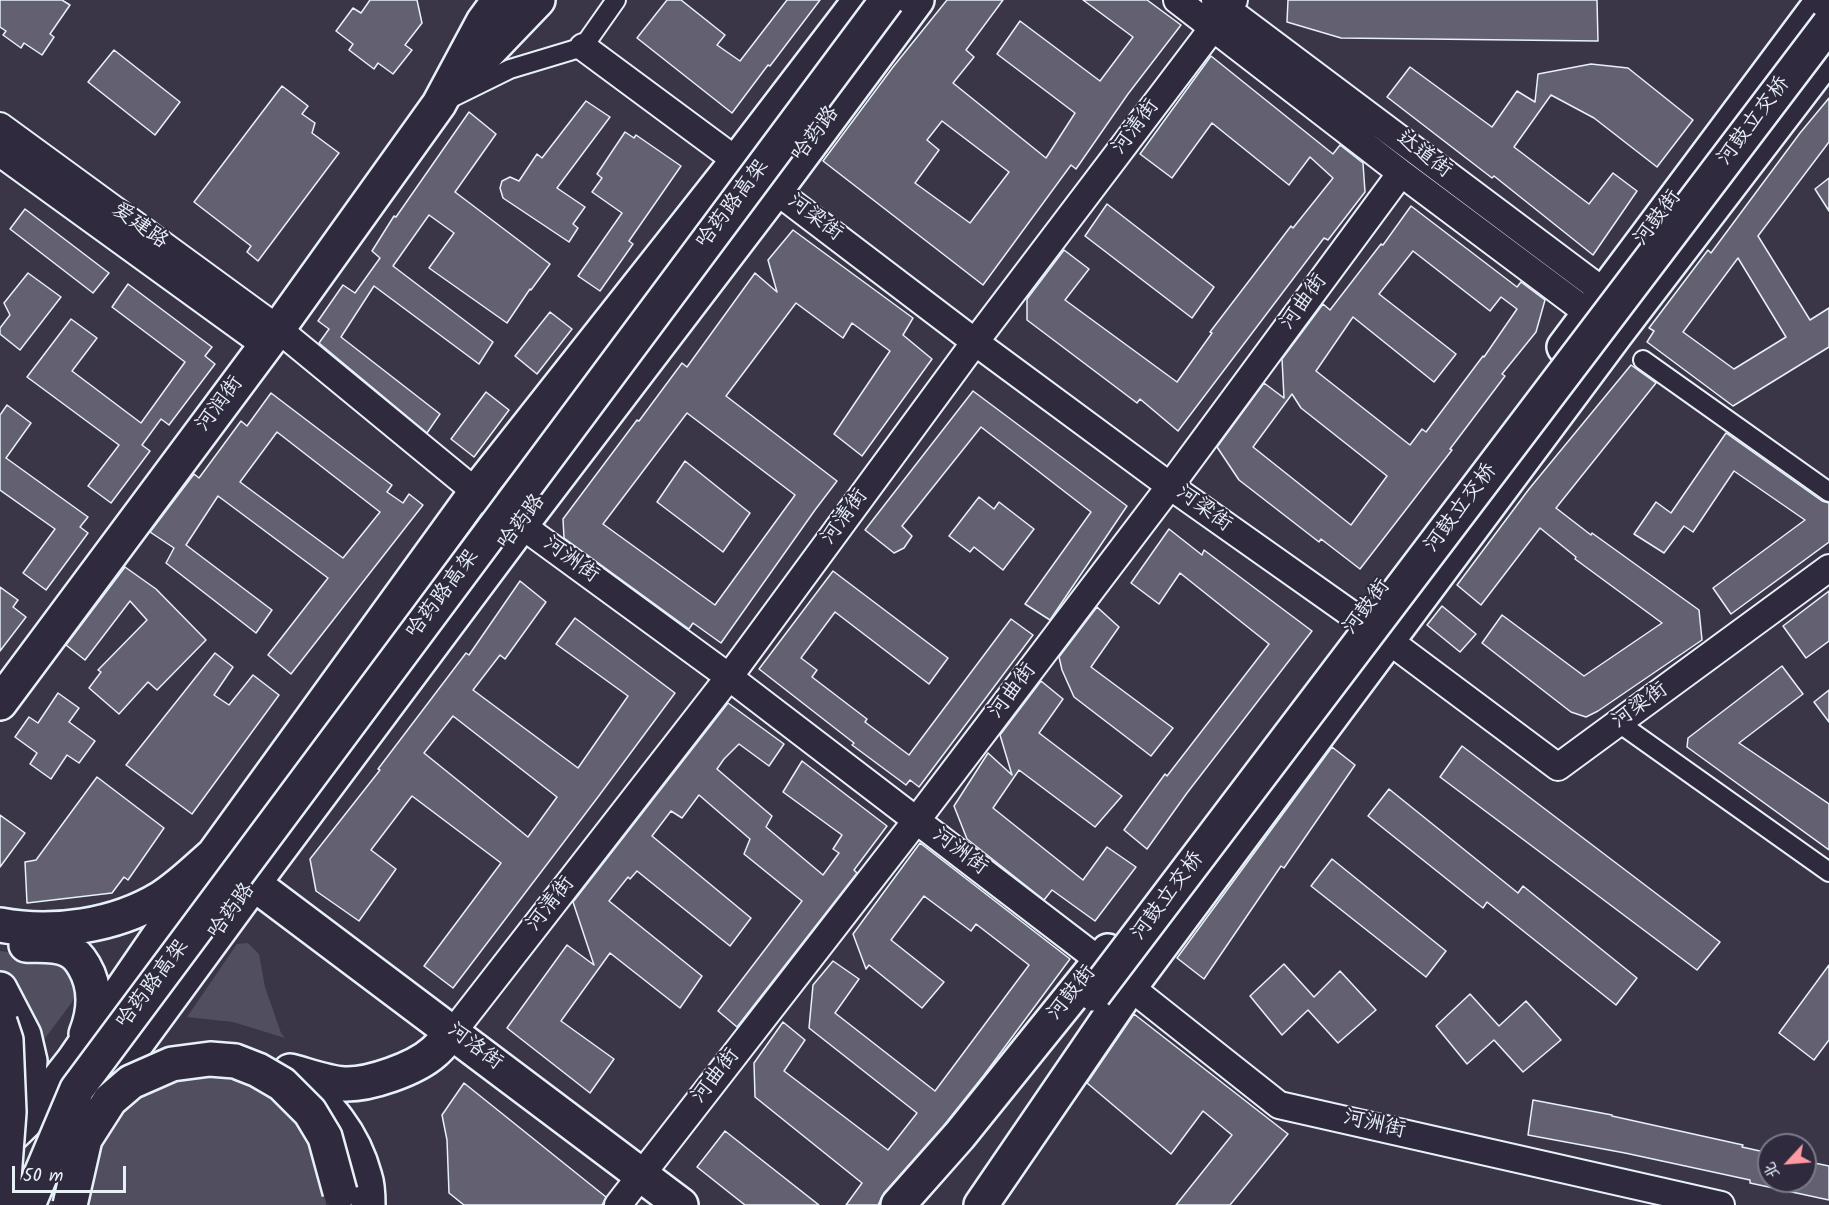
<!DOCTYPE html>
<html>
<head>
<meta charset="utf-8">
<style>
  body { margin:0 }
  #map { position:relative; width:1829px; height:1205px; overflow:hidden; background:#3a3648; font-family:Kalam,"LXGW WenKai TC",sans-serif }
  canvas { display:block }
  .north { position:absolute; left:1757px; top:1133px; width:60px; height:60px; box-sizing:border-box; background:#2f2a3d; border:2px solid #797a88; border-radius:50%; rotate:244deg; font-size:16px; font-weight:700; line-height:24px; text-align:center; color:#e8f1f8 }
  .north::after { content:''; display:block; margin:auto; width:21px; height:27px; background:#ff9aa2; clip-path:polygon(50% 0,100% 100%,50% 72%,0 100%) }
  .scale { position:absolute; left:12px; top:1166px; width:114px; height:27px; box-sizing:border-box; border:3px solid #e8f1f8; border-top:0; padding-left:8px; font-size:18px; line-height:21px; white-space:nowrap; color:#e8f1f8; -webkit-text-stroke:4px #2f2a3d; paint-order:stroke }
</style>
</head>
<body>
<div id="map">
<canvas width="1829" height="1205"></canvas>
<div class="north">北</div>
<div class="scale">50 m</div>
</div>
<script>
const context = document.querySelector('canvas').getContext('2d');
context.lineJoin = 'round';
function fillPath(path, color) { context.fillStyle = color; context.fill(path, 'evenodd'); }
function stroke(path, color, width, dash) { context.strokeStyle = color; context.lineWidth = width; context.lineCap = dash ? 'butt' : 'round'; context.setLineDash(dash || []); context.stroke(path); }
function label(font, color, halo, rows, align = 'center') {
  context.font = font + ' Kalam,"LXGW WenKai TC",sans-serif'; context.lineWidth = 4.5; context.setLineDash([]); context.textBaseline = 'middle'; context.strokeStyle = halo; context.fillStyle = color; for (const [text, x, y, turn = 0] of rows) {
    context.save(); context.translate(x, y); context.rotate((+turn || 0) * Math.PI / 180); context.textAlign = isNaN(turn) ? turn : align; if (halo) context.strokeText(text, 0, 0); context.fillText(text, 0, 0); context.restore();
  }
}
fillPath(new Path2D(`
  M248 943 259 954 265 987 281 1033 285 1038 233 1022 187 1017 237 944Z
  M0 951 55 958 68 966 78 994 43 1041 36 1040 8 982 0 972Z
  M211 1076 249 1084 283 1104 309 1133 323 1169 326 1205H88L92 1162 110 1126 138 1098 173 1081Z`), '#504e5f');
const building = new Path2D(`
  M0 0H62L70 5 50 34 54 37 42 55 24 43 21 48 3 35 6 31 0 27Z
  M370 0H417L422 23 405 45 412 50 393 74 378 63 374 69 349 50 353 44 336 31 353 8 361 13Z
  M667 0H681L725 35 717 45 740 61 787 0H820L770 66 768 65 732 113 637 38Z
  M947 0H1003L966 50 974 57 953 83 1046 158 1075 113 997 54 1020 21 1100 81 1133 37 1083 0H1147L1181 25 1128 94 1076 169 1071 165 983 285 823 161 893 67ZM942 121 1009 172 970 223 915 183 939 150 927 140Z
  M1288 0H1597L1598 41 1341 38 1287 22Z
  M114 50 180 102 155 135 88 82Z
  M1211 56 1333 154 1340 145 1363 163 1365 192 1328 240 1324 238 1178 431 1140 399 1137 403 1027 320V299L1064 250 1089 269 1065 300 1177 382 1212 333 1210 332 1291 226 1293 228 1333 178 1310 157 1289 185 1212 123 1172 178 1140 154Z
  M1591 64 1628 68 1693 120 1657 167 1594 118 1551 95 1514 147 1589 204 1613 173 1637 191 1593 255 1494 176 1492 178 1387 97 1410 67 1492 127 1517 91 1535 102 1538 74Z
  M282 86 308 106 302 114 315 123 312 133 339 153 258 261 247 252 251 246 194 202Z
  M1829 98V142L1758 236 1810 320 1829 308V347L1733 406 1647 342 1654 331 1649 328 1708 250 1711 253 1800 133ZM1738 258 1786 337 1734 369 1683 332Z
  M586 101 610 117 557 188 585 207 573 224 578 228 569 242 503 198 500 188 502 181 510 177 519 181 537 154 542 158Z
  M469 112 496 134 455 192 550 264 531 290 530 289 507 323 429 268 454 233 429 215 393 266 493 342 479 364 374 286 341 337 440 414 427 433 319 343 329 329 318 321 343 285 355 293 380 258 372 251 394 216 396 217Z
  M625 132 634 138 636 135 681 166 629 241 633 244 600 291 578 276 622 213 592 192 602 178 597 174Z
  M1829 178V211L1815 189Z
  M1107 204 1214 287 1192 318 1085 236Z
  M1411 206 1517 287 1521 282 1545 300 1536 332 1502 374 1505 376 1450 449 1452 450 1360 569 1321 539 1319 542 1239 480 1217 447 1264 383 1284 398 1282 359 1323 304 1330 310 1381 244 1383 245ZM1413 251 1490 311 1501 297 1517 309 1484 357 1483 356 1426 432 1422 429 1410 445 1316 371 1353 317 1434 382 1456 354 1379 294ZM1292 394 1301 408 1387 476 1351 525 1253 447Z
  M25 209 109 273 93 293 10 229Z
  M793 230 913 318 903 335 932 359 862 456 834 434 890 351 852 323 843 338 796 303 726 396 837 481 815 510 721 643 693 623 689 629 564 538 563 519 637 420 639 421 682 363 687 367 755 273 777 292 768 260ZM687 413 795 495 715 605 603 524Z
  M28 273 61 297 20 350 0 334V328L10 315 4 303Z
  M128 284 212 347 205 356 215 364 169 425 161 419 142 445 150 451 111 503 88 486 119 445 27 377 71 319 97 338 72 371 141 423 185 362 112 307Z
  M550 312 572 329 537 374 515 356Z
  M1631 365 1656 383 1556 508 1591 535 1592 533 1699 610 1702 640 1598 711 1586 717 1571 712 1482 643 1502 615 1584 676 1662 623 1575 559 1576 557 1540 528 1481 605 1457 585 1529 489Z
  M973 391 1127 506 1050 620 1025 604 1091 512 981 427 902 526 912 536 904 548 894 553 865 530Z
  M486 392 509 410 474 457 451 439Z
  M271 393 392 485 387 492 403 503 409 494 423 505 291 674 268 655 328 578 218 496 186 545 272 610 256 633 166 563 174 548 150 532 194 474 199 478 241 421 247 426ZM277 432 380 512 343 558 240 482Z
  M7 405 31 423 6 458 88 517 80 527 88 533 46 590 23 573 55 529 0 490V415Z
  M1726 433 1822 501 1829 503V542L1731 614 1713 588 1805 520 1734 471 1693 532 1684 526 1664 553 1634 534 1656 502 1671 513Z
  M685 461 750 513 723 552 657 502Z
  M979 497 994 509 999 502 1034 529 1003 570 974 547 970 552 949 536Z
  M1169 529 1202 555 1204 550 1312 631 1187 793 1147 849 1124 830 1165 774 1167 776 1269 644 1180 573 1159 604 1131 583Z
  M125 567 156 589 206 640 157 690 148 682 119 714 89 688 101 672 98 670 147 620 130 601 85 660 66 645Z
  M833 571 948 658 929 684 835 612 801 658 817 670 812 677 867 719 865 722 909 755 1011 619 1033 635 919 787 910 780 906 785 852 745 854 743 759 669Z
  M520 581 546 602 505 659 500 655 473 690 578 768 628 696 556 644 575 618 675 693 598 797 453 988 424 966 501 863 412 796 371 850 396 869 359 921 316 891 310 859 380 770 378 769 466 653 469 655ZM453 716 557 797 528 837 424 753Z
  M0 587 18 600 13 607 26 617 0 651Z
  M1829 591V641L1806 658 1783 626Z
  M1442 606 1476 634 1460 652 1427 625Z
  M1097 607 1119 627 1091 667 1173 728 1151 756 1074 697 1062 670 1059 657Z
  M215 653 233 667 214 695 229 705 253 675 279 695 192 814 126 765Z
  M1782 666 1803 694 1739 743 1829 804V850L1687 747 1688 738Z
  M1041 681 1063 699 1039 733 1122 796 1095 827 1019 770 993 808 1083 880 1107 847 1136 867 1095 921 1052 890 1044 900 967 839 954 806 988 753 1012 775 1000 735Z
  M1829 690V722L1814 702Z
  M58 693 79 708 69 722 95 741 79 763 67 755 51 779 30 764 37 753 15 737 29 717 38 723Z
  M728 703 784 744 769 766 739 744 724 759 717 769 772 816 766 827 823 875 839 853 833 849 842 835 783 792 802 761 887 826 854 870 857 873 737 1027 718 1011 802 901 744 854 750 839 699 795 682 818 671 811 652 836 751 918 730 946 637 871 630 879 628 877 609 901 702 976 680 1008 610 953 561 1021 614 1059 590 1093 507 1028 567 945 594 965 573 902Z
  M1462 746 1720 942 1697 970 1440 777Z
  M1332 747 1355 765 1284 868 1281 866 1204 979 1177 958Z
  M97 777 164 828 128 880 124 877 112 893 27 903 25 862 36 860Z
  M1389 789 1518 893 1523 886 1637 978 1616 1005 1487 902 1483 908 1368 816Z
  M0 815 25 833 0 867Z
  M920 843 1070 959 984 1075 945 1124 884 1193 878 1205H846L862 1183 755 1097 754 1063 783 1022 805 1040 784 1071 888 1150 917 1113 809 1028 813 985 833 961 859 979 835 1013 935 1091 1029 965 976 924 971 931 924 896 891 940 944 982 922 1008 869 965 866 969 853 934Z
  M1332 859 1446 951 1426 977 1311 886Z
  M1284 964 1314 997 1340 971 1376 1010 1338 1043 1308 1010 1282 1035 1250 996Z
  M1829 965V1040L1814 1060 1779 1033Z
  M1470 994 1499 1026 1526 1001 1561 1040 1523 1072 1494 1040 1467 1064 1436 1026Z
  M1134 1014 1288 1134 1230 1205H1176L1232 1135 1203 1111 1171 1154 1087 1083Z
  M464 1083 606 1197 602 1205H464L449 1193 447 1140 442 1115Z
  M1533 1100 1612 1115V1116L1743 1145 1742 1147 1769 1153V1181H1805V1161L1829 1166V1200L1750 1183V1180L1625 1153 1528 1135Z
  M725 1131 819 1205H745L697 1167Z`);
fillPath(building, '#636171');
stroke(building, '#e8f1f8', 1.5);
const street = new Path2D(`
  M443 102 510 69 583 47 616 0
  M1643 360 1829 492
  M1619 723 1829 872`);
const secondary = new Path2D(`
  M1177 0 1401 173 1604 325
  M1215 0 1620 304
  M583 47 737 161 975 342 1170 486 1388 640 1558 767 1829 568
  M0 126 278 329 476 492 729 677 1100 961 1130 987 1279 1105 1721 1205
  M0 153 265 345
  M453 1032 729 677 975 342 1234 0
  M618 1205 916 821 1170 486 1401 173`);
const highway = new Path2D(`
  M467 74 538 0
  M1564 347 1823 0
  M0 703 278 329 439 104 483 22 499 0
  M237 871 681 1205
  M0 925C53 935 115 926 161 898 180 886 197 869 214 854L476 492 737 161 860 0
  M26 945C39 946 56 944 68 950 75 953 80 959 84 966 97 988 95 1011 86 1034
  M0 989 24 1035 30 1061 25 1122
  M290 1071C306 1075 327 1083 344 1084 369 1085 415 1069 434 1052 441 1046 447 1038 453 1032
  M293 1076C328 1105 353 1132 365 1177 368 1186 368 1196 368 1205
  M90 1116 112 1077 254 883 521 525 776 190 917 0
  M0 1146 25 1122 73 1061 195 883
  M898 1205 959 1136 1108 951
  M981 1205 1130 987 1616 334 1829 55`);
stroke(street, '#e8f1f8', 22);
stroke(secondary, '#e8f1f8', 30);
stroke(highway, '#e8f1f8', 38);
stroke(street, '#2f2a3d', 18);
stroke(secondary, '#2f2a3d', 26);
stroke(highway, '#2f2a3d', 33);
const highwayBridge = new Path2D(`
  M1094 994 1829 24
  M0 1022 6 1040 9 1112 2 1205
  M28 1205 77 1089 887 0
  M70 1205 85 1139 110 1100 131 1082 172 1064 210 1059 235 1061 258 1070 282 1084 310 1112 325 1137 340 1192`);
stroke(highwayBridge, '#e8f1f8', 38, []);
stroke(highwayBridge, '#2f2a3d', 33);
label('21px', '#e8f1f8', '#2f2a3d', [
  ["河鼓立交桥",1755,122,-53],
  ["河清街",1137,128,-53],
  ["哈药路",817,135,-53],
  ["达道街",1423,156,37],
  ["哈药路高架",734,205,-53],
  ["河梁街",814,219,37],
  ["河鼓街",1659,219,-53],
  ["爱建路",139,227,36],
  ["河曲街",1305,303,-54],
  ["河润街",221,405,-53],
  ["河鼓立交桥",1462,509,-53],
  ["河梁街",1203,510,36],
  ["河清街",846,518,-54],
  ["哈药路",523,523,-53],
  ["河洲街",570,561,36],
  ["哈药路高架",444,595,-53],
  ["河鼓街",1368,608,-53],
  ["河曲街",1014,692,-53],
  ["河梁街",1641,707,-36],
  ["河洲街",959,853,37],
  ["河鼓立交桥",1169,897,-53],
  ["河清街",552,905,-52],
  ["哈药路",233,912,-54],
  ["哈药路高架",154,985,-53],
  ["河鼓街",1073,994,-51],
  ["河洛街",474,1048,37],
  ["河曲街",717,1077,-52],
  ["河洲街",1374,1126,13]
]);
</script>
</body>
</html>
